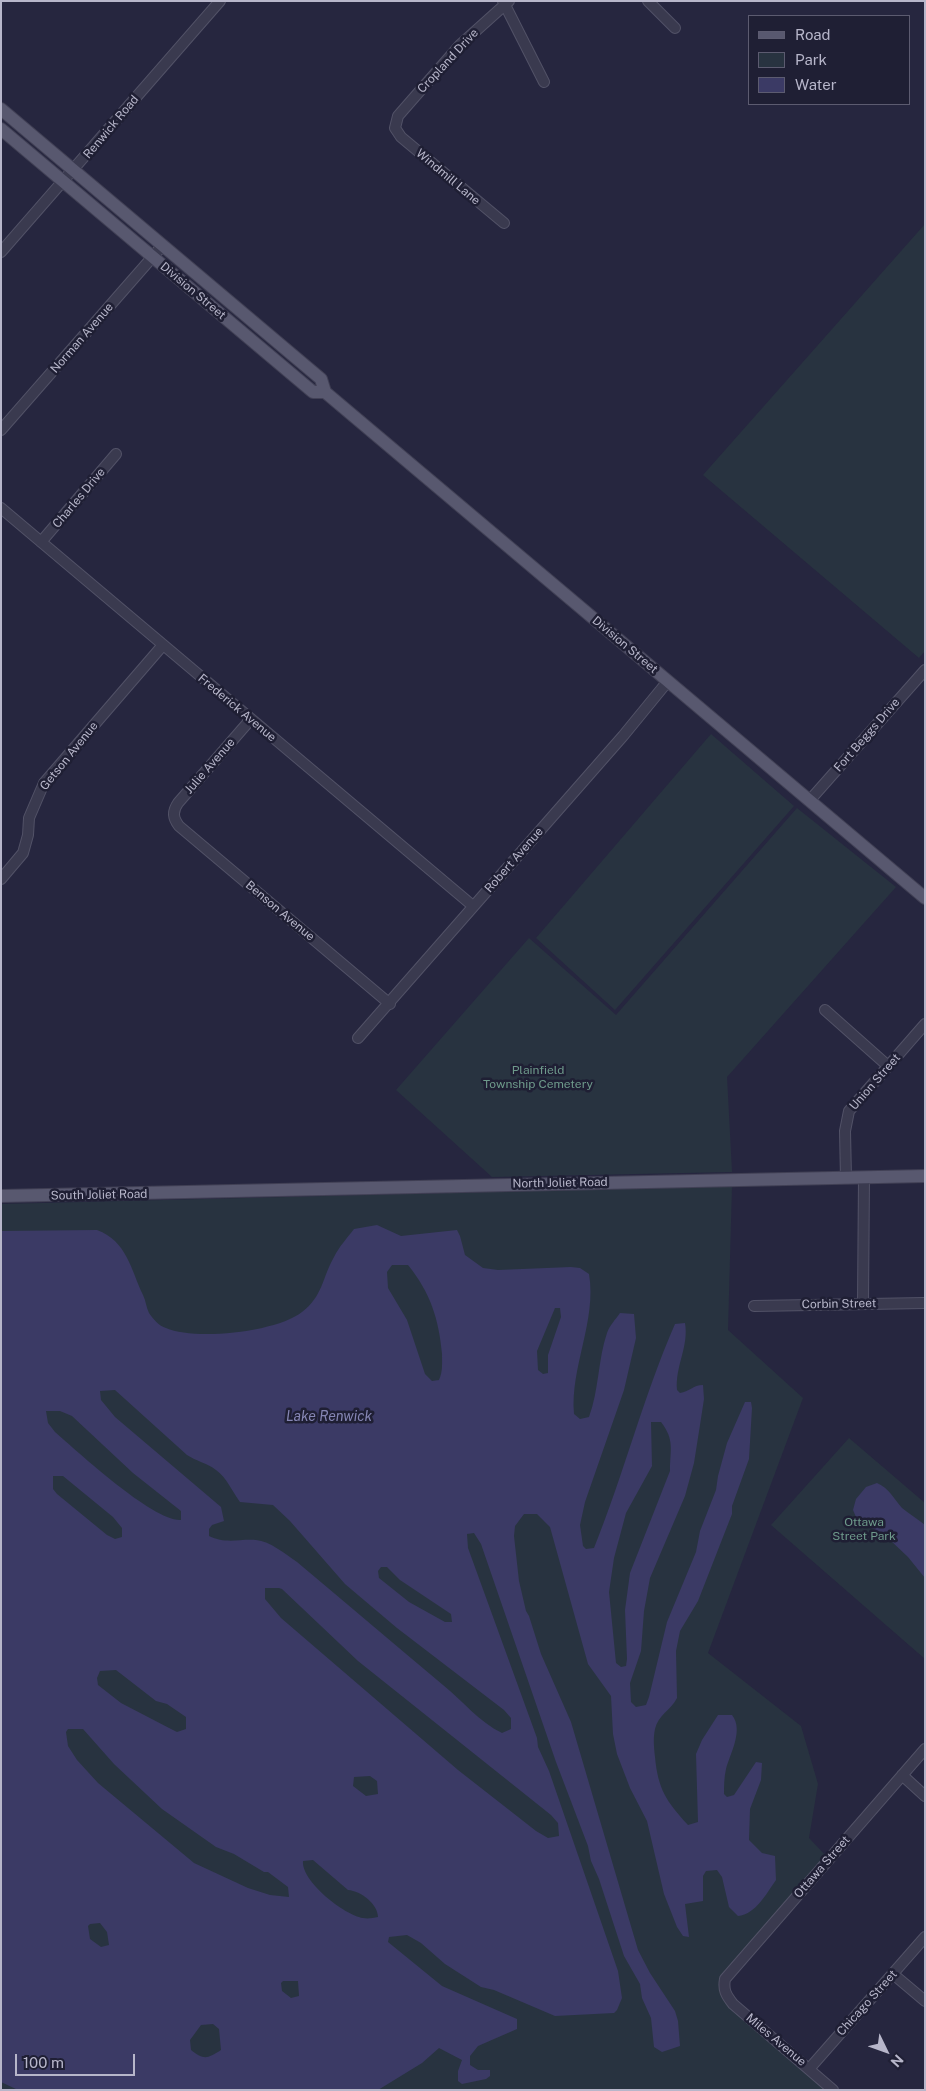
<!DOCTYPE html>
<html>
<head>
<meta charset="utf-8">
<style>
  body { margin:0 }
  #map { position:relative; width:926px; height:2091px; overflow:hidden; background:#26263f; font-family:"Public Sans",sans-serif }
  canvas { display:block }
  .frame { position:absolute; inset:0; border:2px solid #b7b6ca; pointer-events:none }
  .legend { position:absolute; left:748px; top:15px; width:162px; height:90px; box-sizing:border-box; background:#1f1f34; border:1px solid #5c5b70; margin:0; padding:6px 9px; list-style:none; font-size:15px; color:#b7b6ca }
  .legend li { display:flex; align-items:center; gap:10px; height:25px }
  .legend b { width:25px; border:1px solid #5c5b70 }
  .north { position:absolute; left:861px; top:2026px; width:50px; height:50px; -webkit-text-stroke:4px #1f1f34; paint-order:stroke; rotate:132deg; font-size:14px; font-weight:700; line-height:20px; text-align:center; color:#b7b6ca }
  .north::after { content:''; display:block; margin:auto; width:18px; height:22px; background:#b7b6ca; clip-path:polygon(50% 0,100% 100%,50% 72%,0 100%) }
  .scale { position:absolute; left:15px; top:2054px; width:120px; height:22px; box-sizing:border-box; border:2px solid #b7b6ca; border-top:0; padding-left:6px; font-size:15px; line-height:18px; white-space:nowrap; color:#b7b6ca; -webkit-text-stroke:4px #1f1f34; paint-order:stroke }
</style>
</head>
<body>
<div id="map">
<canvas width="926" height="2091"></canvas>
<div class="frame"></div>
<ul class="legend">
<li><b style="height:6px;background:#58586f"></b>Road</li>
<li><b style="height:14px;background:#283340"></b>Park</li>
<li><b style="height:14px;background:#3b3a65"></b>Water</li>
</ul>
<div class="north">N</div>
<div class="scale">100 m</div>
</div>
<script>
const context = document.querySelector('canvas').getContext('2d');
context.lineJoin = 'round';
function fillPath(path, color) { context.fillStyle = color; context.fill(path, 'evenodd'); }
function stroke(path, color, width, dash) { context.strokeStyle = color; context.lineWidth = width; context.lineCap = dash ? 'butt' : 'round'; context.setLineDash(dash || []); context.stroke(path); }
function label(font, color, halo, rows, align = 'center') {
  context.font = font + ' "Public Sans",sans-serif'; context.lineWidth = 5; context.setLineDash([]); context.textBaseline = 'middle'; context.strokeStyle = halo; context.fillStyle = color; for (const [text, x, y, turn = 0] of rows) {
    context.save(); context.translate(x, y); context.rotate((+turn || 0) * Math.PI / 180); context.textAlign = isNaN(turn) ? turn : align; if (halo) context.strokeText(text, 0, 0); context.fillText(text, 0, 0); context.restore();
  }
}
fillPath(new Path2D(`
  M925 224V651L919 658 703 475Z
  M711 734 794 806 615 1010 536 938Z
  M797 808 896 887 727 1077 732 1172 492 1177 396 1090 529 938 616 1015Z
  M732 1186 728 1330 803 1398 708 1653 801 1726 818 1784 809 1838 829 1859 728 1974 726 1995 833 2090H1V1204Z
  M849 1438 925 1503V1659L771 1525Z`), '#283340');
fillPath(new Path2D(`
  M377 1225 401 1236 457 1230 460 1236 465 1255 483 1268 498 1270 571 1267 580 1268 589 1274C597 1321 570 1367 574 1414L580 1419 589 1417C599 1390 598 1359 607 1333 609 1326 616 1319 620 1313L634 1314 636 1338 624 1390 585 1502 580 1525 583 1546 586 1549 594 1548C624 1474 643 1397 675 1324L685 1323C689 1347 675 1366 677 1390L680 1393C689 1392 693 1385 703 1385L704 1399 700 1425 694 1463 685 1496 650 1578 644 1611 641 1651 630 1683 631 1702 636 1707 646 1705 649 1697 667 1622 696 1552 700 1531 716 1490 718 1476 727 1443 745 1402H751L752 1408 749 1459 732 1506V1514L698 1601 680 1631 676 1651 677 1698C671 1710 658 1715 655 1729 653 1738 654 1748 655 1757 658 1789 666 1801 688 1825L698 1822 696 1754 702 1740 718 1715H732C744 1730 730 1754 726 1769 724 1778 724 1786 724 1794L727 1797 734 1795 756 1762 762 1763 761 1780 750 1809 749 1840 762 1853 775 1856 776 1880C766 1894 756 1914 738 1916L729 1907 722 1877 717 1870 706 1871 703 1876V1901L685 1904 689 1937 683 1936 677 1927 664 1894 647 1821 630 1788 617 1754 613 1734 611 1696 588 1664 550 1527 537 1514H524L515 1526 514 1536 519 1581 526 1611 529 1616 541 1654 571 1722 638 1950 650 1973 675 2011 678 2021 680 2046 662 2052 654 2047 651 2018 642 1998 640 1984 624 1956 599 1879 591 1861 588 1846 556 1762 481 1544 474 1533 467 1534 468 1548 537 1738 538 1747 549 1771 618 1971 622 1998 617 2010 614 2013 555 2016 494 1990 481 1987 445 1964 421 1943 407 1935 389 1937 388 1942 442 1986 517 2019V2029L478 2046 470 2056V2065L478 2070H490V2076L486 2079 462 2084 458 2081V2071L462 2060 439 2048 422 2063 378 2090H18L1 2082V1231L97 1230C127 1241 131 1270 143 1295 146 1301 146 1307 149 1313 153 1319 159 1326 166 1328 195 1341 277 1332 302 1312 323 1296 322 1278 334 1257 339 1247 347 1238 354 1229ZM392 1265H408C430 1292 439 1319 442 1354 442 1363 443 1371 439 1380L432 1381 425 1374 407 1320 388 1288 387 1272ZM555 1308H560L561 1317 548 1355V1373L543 1374 538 1370 537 1351ZM115 1390 187 1455C196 1461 207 1463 216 1470 227 1478 232 1491 240 1502L273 1505 290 1521 345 1584 397 1628 504 1710 511 1718V1729L502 1733C479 1722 463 1701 443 1685 394 1644 346 1603 297 1562 285 1554 270 1541 256 1540 238 1539 225 1544 209 1536V1529L212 1525 224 1521 221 1507 115 1417 101 1400 100 1391ZM46 1411H60L72 1416 133 1473 181 1511V1520C154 1522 78 1452 55 1432L48 1423ZM651 1422H661C675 1440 670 1450 670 1471L630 1573 625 1610 627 1659 626 1666 621 1667 616 1663 609 1592 614 1558 626 1513 652 1466ZM53 1476H63L113 1517 122 1528V1537L115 1539 107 1535 57 1494 53 1489ZM381 1567H387L400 1580 451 1614 452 1622H445L409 1602 379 1578 378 1571ZM265 1588H279L282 1589 358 1661 551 1815 558 1823 559 1836 548 1838 536 1831 458 1770 281 1618 265 1599ZM116 1670 156 1701 167 1704 186 1717V1729L177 1732 171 1729 121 1703 98 1685 97 1678 100 1671ZM68 1729H83L114 1764 162 1809 216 1847 234 1854 264 1872H268L288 1887 289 1897 270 1895 248 1888 194 1863 98 1783 77 1760 68 1746 66 1732ZM370 1776 377 1781 378 1794 366 1796 353 1786 354 1777ZM313 1860 348 1890C361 1891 378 1904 378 1917 373 1918 368 1919 363 1918 344 1915 301 1881 303 1861ZM100 1923 107 1932 109 1945 101 1947 90 1939 88 1926 90 1924ZM283 1981H298L299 1996 291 1998 282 1991 281 1983ZM213 2024 219 2029 221 2050C207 2059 204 2060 191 2050L190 2040 201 2025Z
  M877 1483C889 1488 894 1499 902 1508 909 1514 918 1519 925 1525V1578L908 1557 889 1539 881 1532 863 1525 856 1517 853 1510 856 1499 866 1487Z`), '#3b3a65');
const minor = new Path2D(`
  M503 1 544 82
  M648 1 675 28
  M504 223 401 137 395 128 398 116 460 45 509 1
  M1 252 220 1
  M1 430 163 245
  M1 508 473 906
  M41 542 116 454
  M251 719 178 803C172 812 173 818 179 826L390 1004
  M810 800 925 670
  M1 879 23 853 28 835 29 818 44 783 163 645
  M825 1010 888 1066
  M358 1038 623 736 668 681
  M846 1178 845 1131 849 1111 925 1024
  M863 1303 864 1177
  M754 1306 925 1303
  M902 1775 925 1796
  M893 1974 925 2001
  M809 2069 925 1937
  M833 2090 733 2004C726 1995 723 1990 725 1979L925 1749`);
const major = new Path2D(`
  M1 109 321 379 325 392 925 898
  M1 129 313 392H325
  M1 1196 925 1176`);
stroke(minor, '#525267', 12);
stroke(major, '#414055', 14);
stroke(minor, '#3a3a4f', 10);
stroke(major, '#58586f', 12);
label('12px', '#b7b6ca', '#1f1f34', [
  ["Cropland Drive",448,61,-47],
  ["Renwick Road",111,127,-50],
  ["Windmill Lane",448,177,40],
  ["Division Street",193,291,40],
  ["Norman Avenue",82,338,-49],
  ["Charles Drive",79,498,-50],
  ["Division Street",625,645,40],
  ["Frederick Avenue",237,708,40],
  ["Fort Beggs Drive",867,735,-49],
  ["Getson Avenue",69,756,-51],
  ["Julie Avenue",210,766,-49],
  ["Robert Avenue",514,860,-49],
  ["Benson Avenue",280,911,40],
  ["Union Street",875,1082,-49],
  ["North Joliet Road",560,1183,-1],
  ["South Joliet Road",99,1195,-1],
  ["Corbin Street",839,1304,-1],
  ["Ottawa Street",822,1867,-49],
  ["Chicago Street",867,2003,-48],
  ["Miles Avenue",776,2040,40]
]);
label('12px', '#6e9a8b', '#1f1f34', [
  ["Plainfield",538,1070],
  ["Township Cemetery",538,1084],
  ["Ottawa",864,1522],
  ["Street Park",864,1536]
]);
label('italic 14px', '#8686b4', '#1f1f34', [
  ["Lake Renwick",329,1417]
]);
</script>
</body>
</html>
